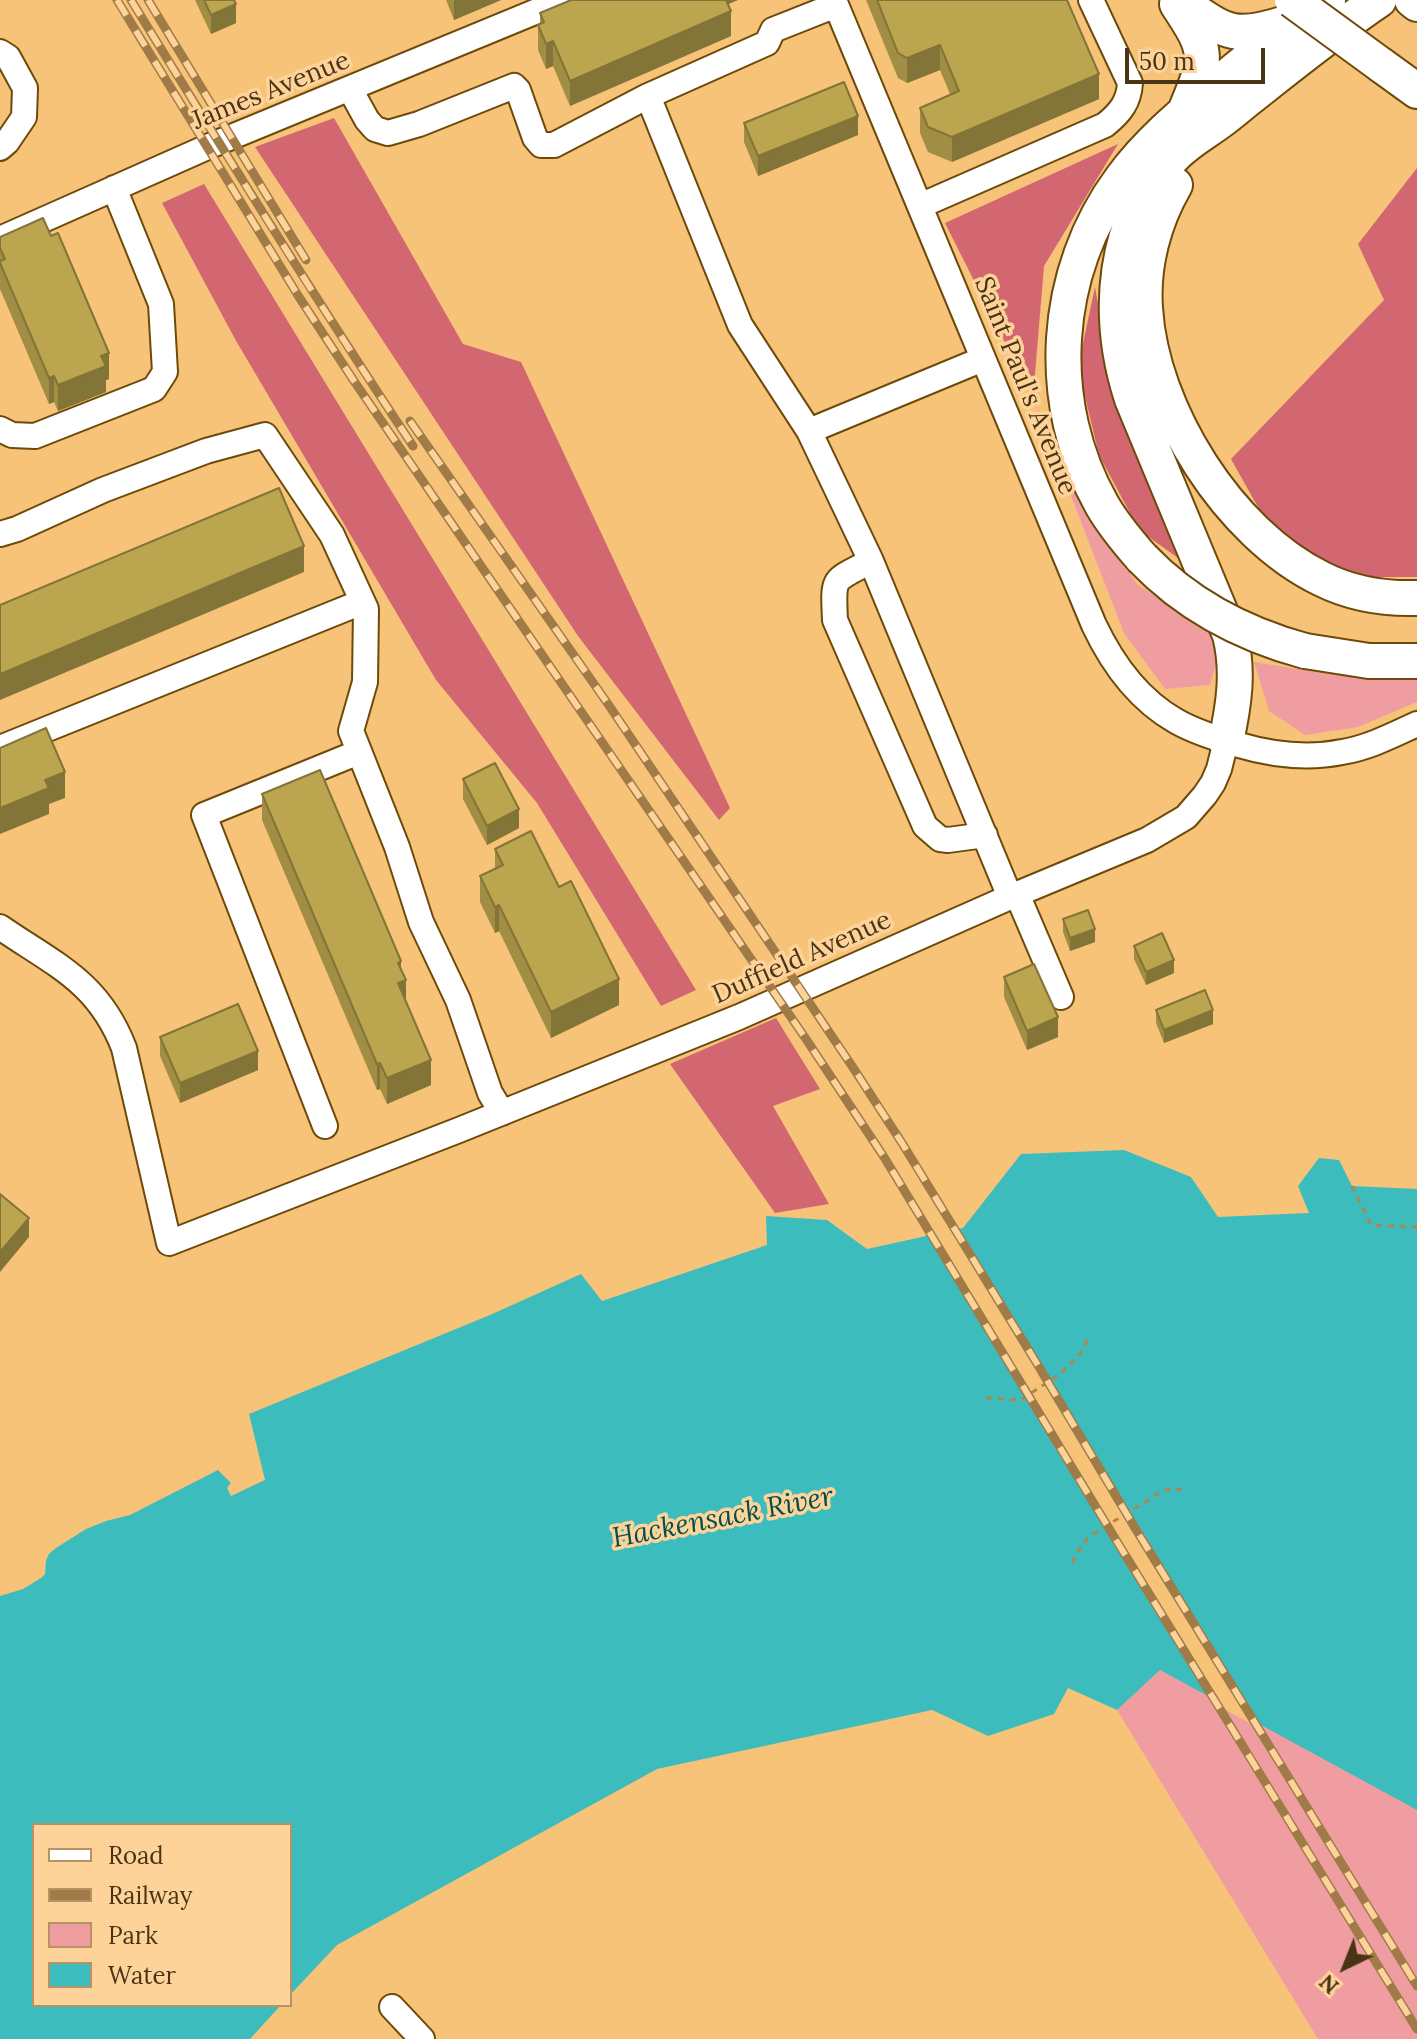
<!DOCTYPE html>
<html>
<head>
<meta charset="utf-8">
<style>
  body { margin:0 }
  #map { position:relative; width:1417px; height:2039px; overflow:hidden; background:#f7c379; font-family:Lora,serif }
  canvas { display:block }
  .legend { position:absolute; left:32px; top:1823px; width:260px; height:184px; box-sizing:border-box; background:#fdd399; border:2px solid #b59364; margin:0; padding:10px 14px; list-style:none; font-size:24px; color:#493415 }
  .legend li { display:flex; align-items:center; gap:16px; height:40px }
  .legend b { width:40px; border:2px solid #b59364 }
  .north { position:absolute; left:1305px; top:1927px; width:80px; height:80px; -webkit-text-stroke:6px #fdd399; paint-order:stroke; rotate:223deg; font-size:22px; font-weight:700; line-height:32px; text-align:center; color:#493415 }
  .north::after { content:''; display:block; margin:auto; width:28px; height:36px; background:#493415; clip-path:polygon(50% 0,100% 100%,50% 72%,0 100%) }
  .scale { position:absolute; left:1125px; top:48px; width:140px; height:36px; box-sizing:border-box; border:4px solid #493415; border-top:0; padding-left:10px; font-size:24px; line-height:28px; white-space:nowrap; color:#493415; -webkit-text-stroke:6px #fdd399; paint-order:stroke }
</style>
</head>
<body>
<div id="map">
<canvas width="1417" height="2039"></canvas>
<ul class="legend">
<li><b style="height:10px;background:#fff"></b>Road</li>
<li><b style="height:10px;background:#a07b47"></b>Railway</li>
<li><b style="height:22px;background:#f09da2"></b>Park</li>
<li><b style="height:22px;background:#3dbcbd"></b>Water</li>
</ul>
<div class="north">N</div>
<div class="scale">50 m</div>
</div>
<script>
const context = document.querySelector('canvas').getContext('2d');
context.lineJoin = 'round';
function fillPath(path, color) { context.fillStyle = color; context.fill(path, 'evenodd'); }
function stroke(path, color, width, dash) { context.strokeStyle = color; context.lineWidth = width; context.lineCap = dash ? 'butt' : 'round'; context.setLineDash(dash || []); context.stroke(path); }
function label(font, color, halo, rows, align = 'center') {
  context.font = font + ' Lora,serif'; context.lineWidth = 7; context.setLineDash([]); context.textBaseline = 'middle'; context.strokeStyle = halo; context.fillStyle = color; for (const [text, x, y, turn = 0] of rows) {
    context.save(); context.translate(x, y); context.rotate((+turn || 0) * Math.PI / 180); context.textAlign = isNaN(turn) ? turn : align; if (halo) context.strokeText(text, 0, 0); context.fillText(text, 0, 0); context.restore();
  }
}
fillPath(new Path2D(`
  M1033 398 1093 522 1137 584 1222 642 1210 685 1165 689 1124 633Z
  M1254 662 1328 674 1417 677V702L1358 727 1305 735 1269 711Z
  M1160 1670 1417 1806V2039H1318L1117 1710Z`), '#f09da2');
fillPath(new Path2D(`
  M334 118 463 344 521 362 730 808 719 820 578 636 255 147Z
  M1118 144 1044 266 1033 398 945 223Z
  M1417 168V577H1375L1332 569 1268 525 1231 459 1384 300 1358 244Z
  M204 184 696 990 661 1006 537 803 436 680 235 339 162 203Z
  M1095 287 1113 387 1185 563 1139 530 1099 455 1078 367Z
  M776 1018 820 1089 773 1106 829 1204 775 1213 670 1064Z`), '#d26772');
fillPath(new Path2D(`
  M1124 1150 1191 1177 1218 1217 1309 1213 1298 1186 1319 1158 1339 1160 1352 1186 1417 1189V1810L1160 1670 1117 1710 1068 1688 1054 1714 988 1736 932 1710 657 1769 337 1945 290 1995V1825H34V2005H281L250 2039H0V1596L23 1589 41 1578 45 1574 46 1560 49 1554 56 1548 86 1529 106 1521 130 1515 218 1470 231 1483 227 1488 231 1496 265 1480 249 1414 490 1315 581 1274 602 1301 767 1245 766 1216 827 1220 867 1249 963 1228 1021 1154Z`), '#3dbcbd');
fillPath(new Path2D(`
  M956 1225 1094 1454 1264 1731 1215 1704 927 1232Z`), '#f7c379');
const minor = new Path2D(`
  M834 0C922 208 1007 417 1094 625 1112 663 1139 700 1176 721 1195 732 1218 739 1239 745 1273 755 1307 759 1342 752 1368 748 1393 735 1417 724
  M0 52 8 57 25 88 24 117 7 142 0 148
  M350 89 367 120 375 129 388 133 419 124 514 86 518 90 535 138 541 145H554L648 96 767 43 773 30 836 5
  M648 96 740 325 809 431 871 561 1010 897
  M922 205 1105 125C1120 113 1129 102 1130 83L1091 0
  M0 239 212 145 564 0
  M0 429 12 435 35 436 154 389 165 372 161 304 114 188
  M809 431 983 359
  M0 534 17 529 103 490 206 451 265 435 332 535 366 609 365 682 351 731 397 847 421 922 458 1000 490 1093 502 1113
  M871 561C832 582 833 575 835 620L925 826 940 839 948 840 985 835
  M0 748 362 602
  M1017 894 1061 997
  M0 927C55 965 98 981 124 1048L169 1243 459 1130 739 1017 1010 897 1147 840 1186 817 1205 795 1213 783 1219 769 1226 741
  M325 1126 204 815 359 752
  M392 2007 422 2039`);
const highway = new Path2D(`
  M1178 0C1225 31 1230 41 1286 23
  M1412 0 1417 4
  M1177 4C1209 52 1208 56 1186 109
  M1381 65 1417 91
  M1175 185C1154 221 1142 265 1145 308 1151 410 1229 534 1322 579 1352 594 1384 599 1417 598
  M1142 558C1127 541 1113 524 1102 505 1044 403 1052 272 1122 178 1147 144 1180 116 1212 89 1249 58 1287 27 1328 0
  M1305 651 1369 661H1417
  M1226 741C1234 705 1239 671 1230 635L1132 399C1105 316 1111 219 1175 155 1189 141 1204 133 1219 122 1229 115 1238 107 1248 99 1291 65 1333 31 1379 0`);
stroke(minor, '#6e4a0a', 28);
stroke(highway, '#6e4a0a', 38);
stroke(new Path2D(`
  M1352 1186 1371 1225 1417 1227
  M986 1398 1020 1400 1059 1375 1080 1354 1089 1337
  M1072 1563 1081 1546 1090 1536 1164 1490 1182 1489`), '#ae874f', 3, [6, 6]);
stroke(minor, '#fff', 24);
stroke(highway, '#fff', 34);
const rail = new Path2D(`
  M117 0 299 297 354 381 806 1039 884 1157 1116 1540 1417 2029
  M131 0C223 150 316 300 413 446
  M148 0 306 260
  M410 421 608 704 852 1066 902 1143 1039 1367 1135 1528 1417 1986`);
stroke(rail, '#a07b47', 9);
stroke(rail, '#fdd399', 6, [18]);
const highwayBridge = new Path2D(`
  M1292 0 1381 65
  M1142 558C1187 605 1242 634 1305 651`);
stroke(highwayBridge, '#6e4a0a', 38, []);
stroke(highwayBridge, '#fff', 34);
fillPath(new Path2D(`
  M195 0H234L236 23 211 34Z
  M446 0H501L454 20Z
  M738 0 728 4 731 36 570 106 553 66 546 69 538 50V25L540 24V13Z
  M866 0H1067L1099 99 952 162 928 152 920 133V108L950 94 940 70 907 83 898 78Z
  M744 123 858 135 758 176 744 142Z
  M0 237 109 379 106 380V392L58 411 54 402 49 404 0 289Z
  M463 779 519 828 487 845 463 799Z
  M262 794 401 970 406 1001 431 1085 387 1104 380 1089 377 1090 262 820Z
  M495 849 559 887 619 1005 551 1038 499 931 495 933 480 902V876L495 869Z
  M1063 919 1095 942 1070 951 1063 932Z
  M1134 946 1174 973 1146 985 1134 959Z
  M1004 977 1058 1037 1027 1050 1004 997Z
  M1156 1010 1213 1024 1164 1043 1156 1023Z
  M160 1037 258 1070 180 1103 160 1056Z`), '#a18e44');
fillPath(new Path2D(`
  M454 0H501L454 20Z
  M719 0H738L719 8Z
  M236 4V23L211 34V15Z
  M731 11V36L570 106V81Z
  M553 41V66L546 69V44Z
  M940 45V70L907 83V58Z
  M1099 74V99L952 162V137Z
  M858 116V135L758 176V156Z
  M109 353V379L106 380V392L58 411V385L101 356Z
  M54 376V402L49 404V378Z
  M304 546V572L0 700V674Z
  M65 772V798L49 804V814L0 834V808L45 780Z
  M519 809V828L487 845V826Z
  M499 905V931L495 933V907Z
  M1095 929V942L1070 951V938Z
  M1174 960V973L1146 985V972Z
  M401 961V982L406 980V1006L398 1009V963Z
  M619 979V1005L551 1038V1012Z
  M1213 1010V1024L1164 1043V1030Z
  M1058 1017V1037L1027 1050V1031Z
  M258 1051V1070L180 1103V1083Z
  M431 1060V1085L387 1104V1078Z
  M380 1063V1089L377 1090V1064Z
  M29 1218V1237L0 1272V1252Z`), '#837437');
const building = new Path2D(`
  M204 0H234L236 4 211 15Z
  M571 0H726L731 11 570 81 553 41 546 44 538 25 544 22 540 13Z
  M877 0H1067L1099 74 952 137 928 127 920 108 959 91 940 45 907 58 898 53Z
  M844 82 858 116 758 156 744 123Z
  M43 218 51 236 58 233 109 353 101 356 106 366 58 385 54 376 49 378 0 263V261L5 259 0 248V237Z
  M279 488 304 546 0 674V605Z
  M46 728 65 772 45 780 49 788 0 808V748Z
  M495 763 519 809 487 826 463 779Z
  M320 770 401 961 398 963 406 980 398 983 431 1060 387 1078 380 1063 377 1064 262 794Z
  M531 831 559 887 571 881 619 979 551 1012 499 905 495 907 480 876 503 865 495 849Z
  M1088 910 1095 929 1070 938 1063 919Z
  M1162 933 1174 960 1146 972 1134 946Z
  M1034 964 1058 1017 1027 1031 1004 977Z
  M1205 990 1213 1010 1164 1030 1156 1010Z
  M238 1004 258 1051 180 1083 160 1037Z
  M0 1194 29 1218 0 1252Z`);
fillPath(building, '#bba54f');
stroke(building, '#837437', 2);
label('26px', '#493415', '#fdd399', [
  ["James Avenue",271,91,-22],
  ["Saint Paul's Avenue",1025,386,68],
  ["Duffield Avenue",802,958,-24]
]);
label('italic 28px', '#015051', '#fdd399', [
  ["Hackensack River",723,1518,-11]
]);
</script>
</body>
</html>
